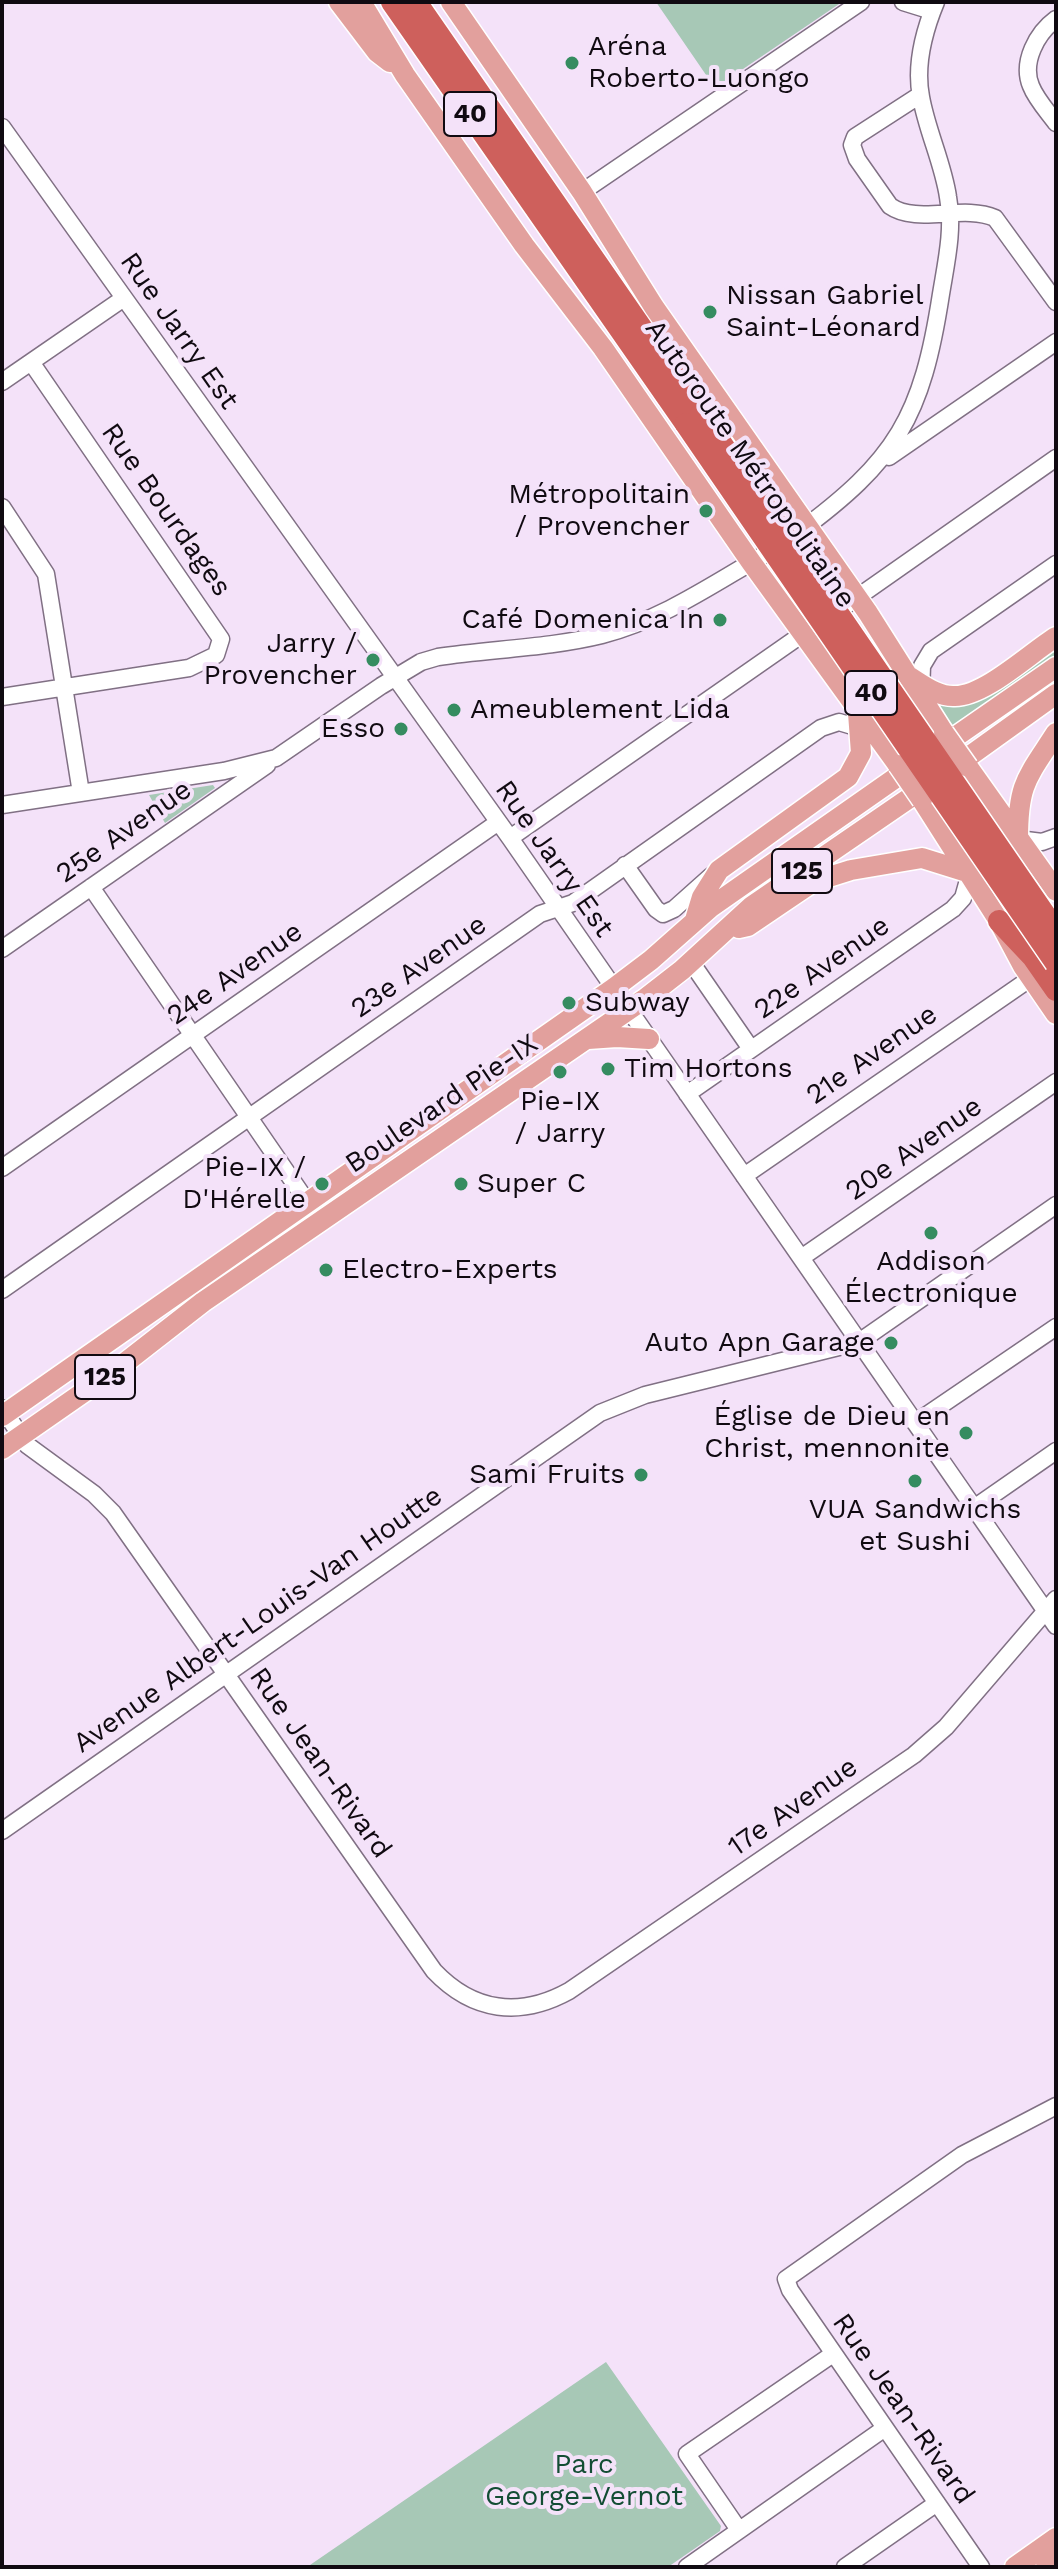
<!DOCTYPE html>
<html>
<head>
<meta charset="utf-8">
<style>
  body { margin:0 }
  #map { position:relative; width:1058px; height:2569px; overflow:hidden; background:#f4e2f9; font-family:"Work Sans",sans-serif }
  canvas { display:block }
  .frame { position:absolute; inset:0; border:4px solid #100a11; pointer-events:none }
</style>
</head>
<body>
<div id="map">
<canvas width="1058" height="2569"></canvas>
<div class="frame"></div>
</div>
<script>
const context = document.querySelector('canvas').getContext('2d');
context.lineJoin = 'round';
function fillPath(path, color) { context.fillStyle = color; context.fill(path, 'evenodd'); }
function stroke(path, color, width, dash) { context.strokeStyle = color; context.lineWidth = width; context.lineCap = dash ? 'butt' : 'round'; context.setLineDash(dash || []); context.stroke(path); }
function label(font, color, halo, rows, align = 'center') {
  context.font = font + ' "Work Sans",sans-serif'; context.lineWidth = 8; context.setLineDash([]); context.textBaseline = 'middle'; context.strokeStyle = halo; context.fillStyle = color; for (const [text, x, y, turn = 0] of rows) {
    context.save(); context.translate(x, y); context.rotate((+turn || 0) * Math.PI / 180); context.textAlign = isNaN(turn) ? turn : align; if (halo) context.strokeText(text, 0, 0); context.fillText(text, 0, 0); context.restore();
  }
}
fillPath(new Path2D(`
  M656 2H842L715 88Z
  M1056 643V658L954 727 933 699 941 700Z
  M213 785 215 788 165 823 149 795Z
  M606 2362 721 2526 720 2531 668 2567 310 2565Z`), '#a7c8b6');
const minor = new Path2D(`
  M903 2 932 11
  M1056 19C1037 33 1021 62 1031 86 1036 99 1048 112 1056 123
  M920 95 855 137 852 145 857 159 890 206C917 225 963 204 995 218L1056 302
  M2 127 510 838 1056 1626
  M582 192 861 2
  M2 382 124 298
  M889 457 1056 342
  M2 507 46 574 81 793
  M796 534C897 460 922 417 941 294 946 263 954 229 948 197 943 163 927 131 921 97 915 66 924 31 936 2
  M845 606 1056 458
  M921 693 922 666 931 651 1056 564
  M2 697 189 668 216 655 221 639 31 362
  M2 805 224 771 276 758 381 686 421 662 438 657C492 649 549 648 602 635 661 620 710 586 762 556
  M510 838 814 626
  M1018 839 1042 842 1056 837
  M625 865 656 909 663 914 674 909 711 876
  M91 887 314 1212
  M2 949 267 765
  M691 962 751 1049
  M687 1094 953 909 963 898 970 873
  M2 1168 497 823
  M744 1176 1031 978
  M801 1258 1056 1082
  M2 1290 540 914 573 903 821 728 839 722 869 731
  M2 1408 27 1445 94 1494 113 1513 434 1971C473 2012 520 2018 569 1991L914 1755 946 1727 1056 1599
  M915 1423 1056 1327
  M974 1508 1056 1451
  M2 1831 600 1413 645 1395 859 1342 1056 1205
  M739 2530 687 2454 833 2354
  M687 2567 885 2428
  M845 2567 937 2503
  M981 2567 790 2290 786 2279 962 2155 1056 2106`);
const major = new Path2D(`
  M339 2 377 52 390 62
  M361 2 405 75 524 245 603 348 751 562 898 765
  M451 2 582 192 654 307 868 613 944 733
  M910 677C923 685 938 697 955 696 985 696 1030 653 1056 637
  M958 735 1056 667
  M971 755 1056 694
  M968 767 1056 891
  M922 800 999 921 1023 966 1056 1014
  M1018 839C1018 783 1027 778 1056 733
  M695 920 702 897 719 870 848 777 861 753 858 713
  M739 928 748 926 813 882 851 870 922 858 970 873
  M588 1039 617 1037 649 1039
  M2 1416 614 988 651 960 711 907 894 779
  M2 1449 117 1369 203 1302 646 998 682 970 752 906 908 799
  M1015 2567 1056 2538
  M1046 2567 1056 2560`);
const highway = new Path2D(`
  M392 2 686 424
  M416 2 701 414
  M999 921 1033 957 1056 990`);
stroke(minor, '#807084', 19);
stroke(major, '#fff', 23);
stroke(highway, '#fff', 25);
stroke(minor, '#fff', 16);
stroke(major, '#e2a09d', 20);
stroke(highway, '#ce605c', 22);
const majorBridge = new Path2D(`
  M944 733 968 767
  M898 765 922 800`);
const highwayBridge = new Path2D(`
  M701 414 1056 931
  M686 424 1056 963`);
stroke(majorBridge, '#fff', 23, []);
stroke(highwayBridge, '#fff', 25, []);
stroke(majorBridge, '#e2a09d', 20);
stroke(highwayBridge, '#ce605c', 22);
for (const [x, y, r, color] of [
  [572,63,8,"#358c60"],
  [710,312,8,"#358c60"],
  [706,511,8,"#358c60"],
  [720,620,8,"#358c60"],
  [373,660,8,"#358c60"],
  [454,710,8,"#358c60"],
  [401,729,8,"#358c60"],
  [569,1003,8,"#358c60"],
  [608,1069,8,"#358c60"],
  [560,1072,8,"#358c60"],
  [322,1184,8,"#358c60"],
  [461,1184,8,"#358c60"],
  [931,1233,8,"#358c60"],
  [326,1270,8,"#358c60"],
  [891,1343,8,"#358c60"],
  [966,1433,8,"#358c60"],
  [641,1475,8,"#358c60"],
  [915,1481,8,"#358c60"]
]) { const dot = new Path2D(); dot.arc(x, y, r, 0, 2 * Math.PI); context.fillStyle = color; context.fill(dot); stroke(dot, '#f4e2f9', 3); }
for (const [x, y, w] of [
  [470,114,52],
  [871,693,52],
  [802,871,60],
  [105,1377,60]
]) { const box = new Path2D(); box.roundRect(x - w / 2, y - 22, w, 44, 6); context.fillStyle = '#f4e2f9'; context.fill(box); stroke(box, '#100a11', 2); }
label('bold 26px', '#100a11', null, [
  ["40",470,114],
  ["40",871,693],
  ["125",802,871],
  ["125",105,1377]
]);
label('28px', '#100a11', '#f4e2f9', [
  ["Aréna",588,47,"left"],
  ["Roberto-Luongo",588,79,"left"],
  ["Nissan Gabriel",726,296,"left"],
  ["Saint-Léonard",726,328,"left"],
  ["Métropolitain",690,495],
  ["/ Provencher",690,527],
  ["Café Domenica In",704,620],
  ["Jarry /",357,644],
  ["Provencher",357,676],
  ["Ameublement Lida",470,710,"left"],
  ["Esso",385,729],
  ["Subway",585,1003,"left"],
  ["Tim Hortons",624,1069,"left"],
  ["Pie-IX",560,1102,"center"],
  ["/ Jarry",560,1134,"center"],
  ["Pie-IX /",306,1168],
  ["D'Hérelle",306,1200],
  ["Super C",477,1184,"left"],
  ["Addison",931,1262,"center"],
  ["Électronique",931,1294,"center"],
  ["Electro-Experts",342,1270,"left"],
  ["Auto Apn Garage",875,1343],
  ["Église de Dieu en",950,1417],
  ["Christ, mennonite",950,1449],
  ["Sami Fruits",625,1475],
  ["VUA Sandwichs",915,1510,"center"],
  ["et Sushi",915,1542,"center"]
], 'right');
label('28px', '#100a11', '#f4e2f9', [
  ["Rue Jarry Est",179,331,55],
  ["Autoroute Métropolitaine",750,464,55],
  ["Rue Bourdages",166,510,55],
  ["25e Avenue",124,832,-35],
  ["Rue Jarry Est",554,859,55],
  ["23e Avenue",419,967,-35],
  ["22e Avenue",822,968,-35],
  ["24e Avenue",235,974,-35],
  ["21e Avenue",872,1055,-35],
  ["Boulevard Pie-IX",442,1104,-34],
  ["20e Avenue",914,1149,-35],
  ["Avenue Albert-Louis-Van Houtte",258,1620,-35],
  ["Rue Jean-Rivard",320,1763,55],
  ["17e Avenue",793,1807,-35],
  ["Rue Jean-Rivard",903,2409,55]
]);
label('28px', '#134d34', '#f4e2f9', [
  ["Parc",584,2465],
  ["George-Vernot",584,2497]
]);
</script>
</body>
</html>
